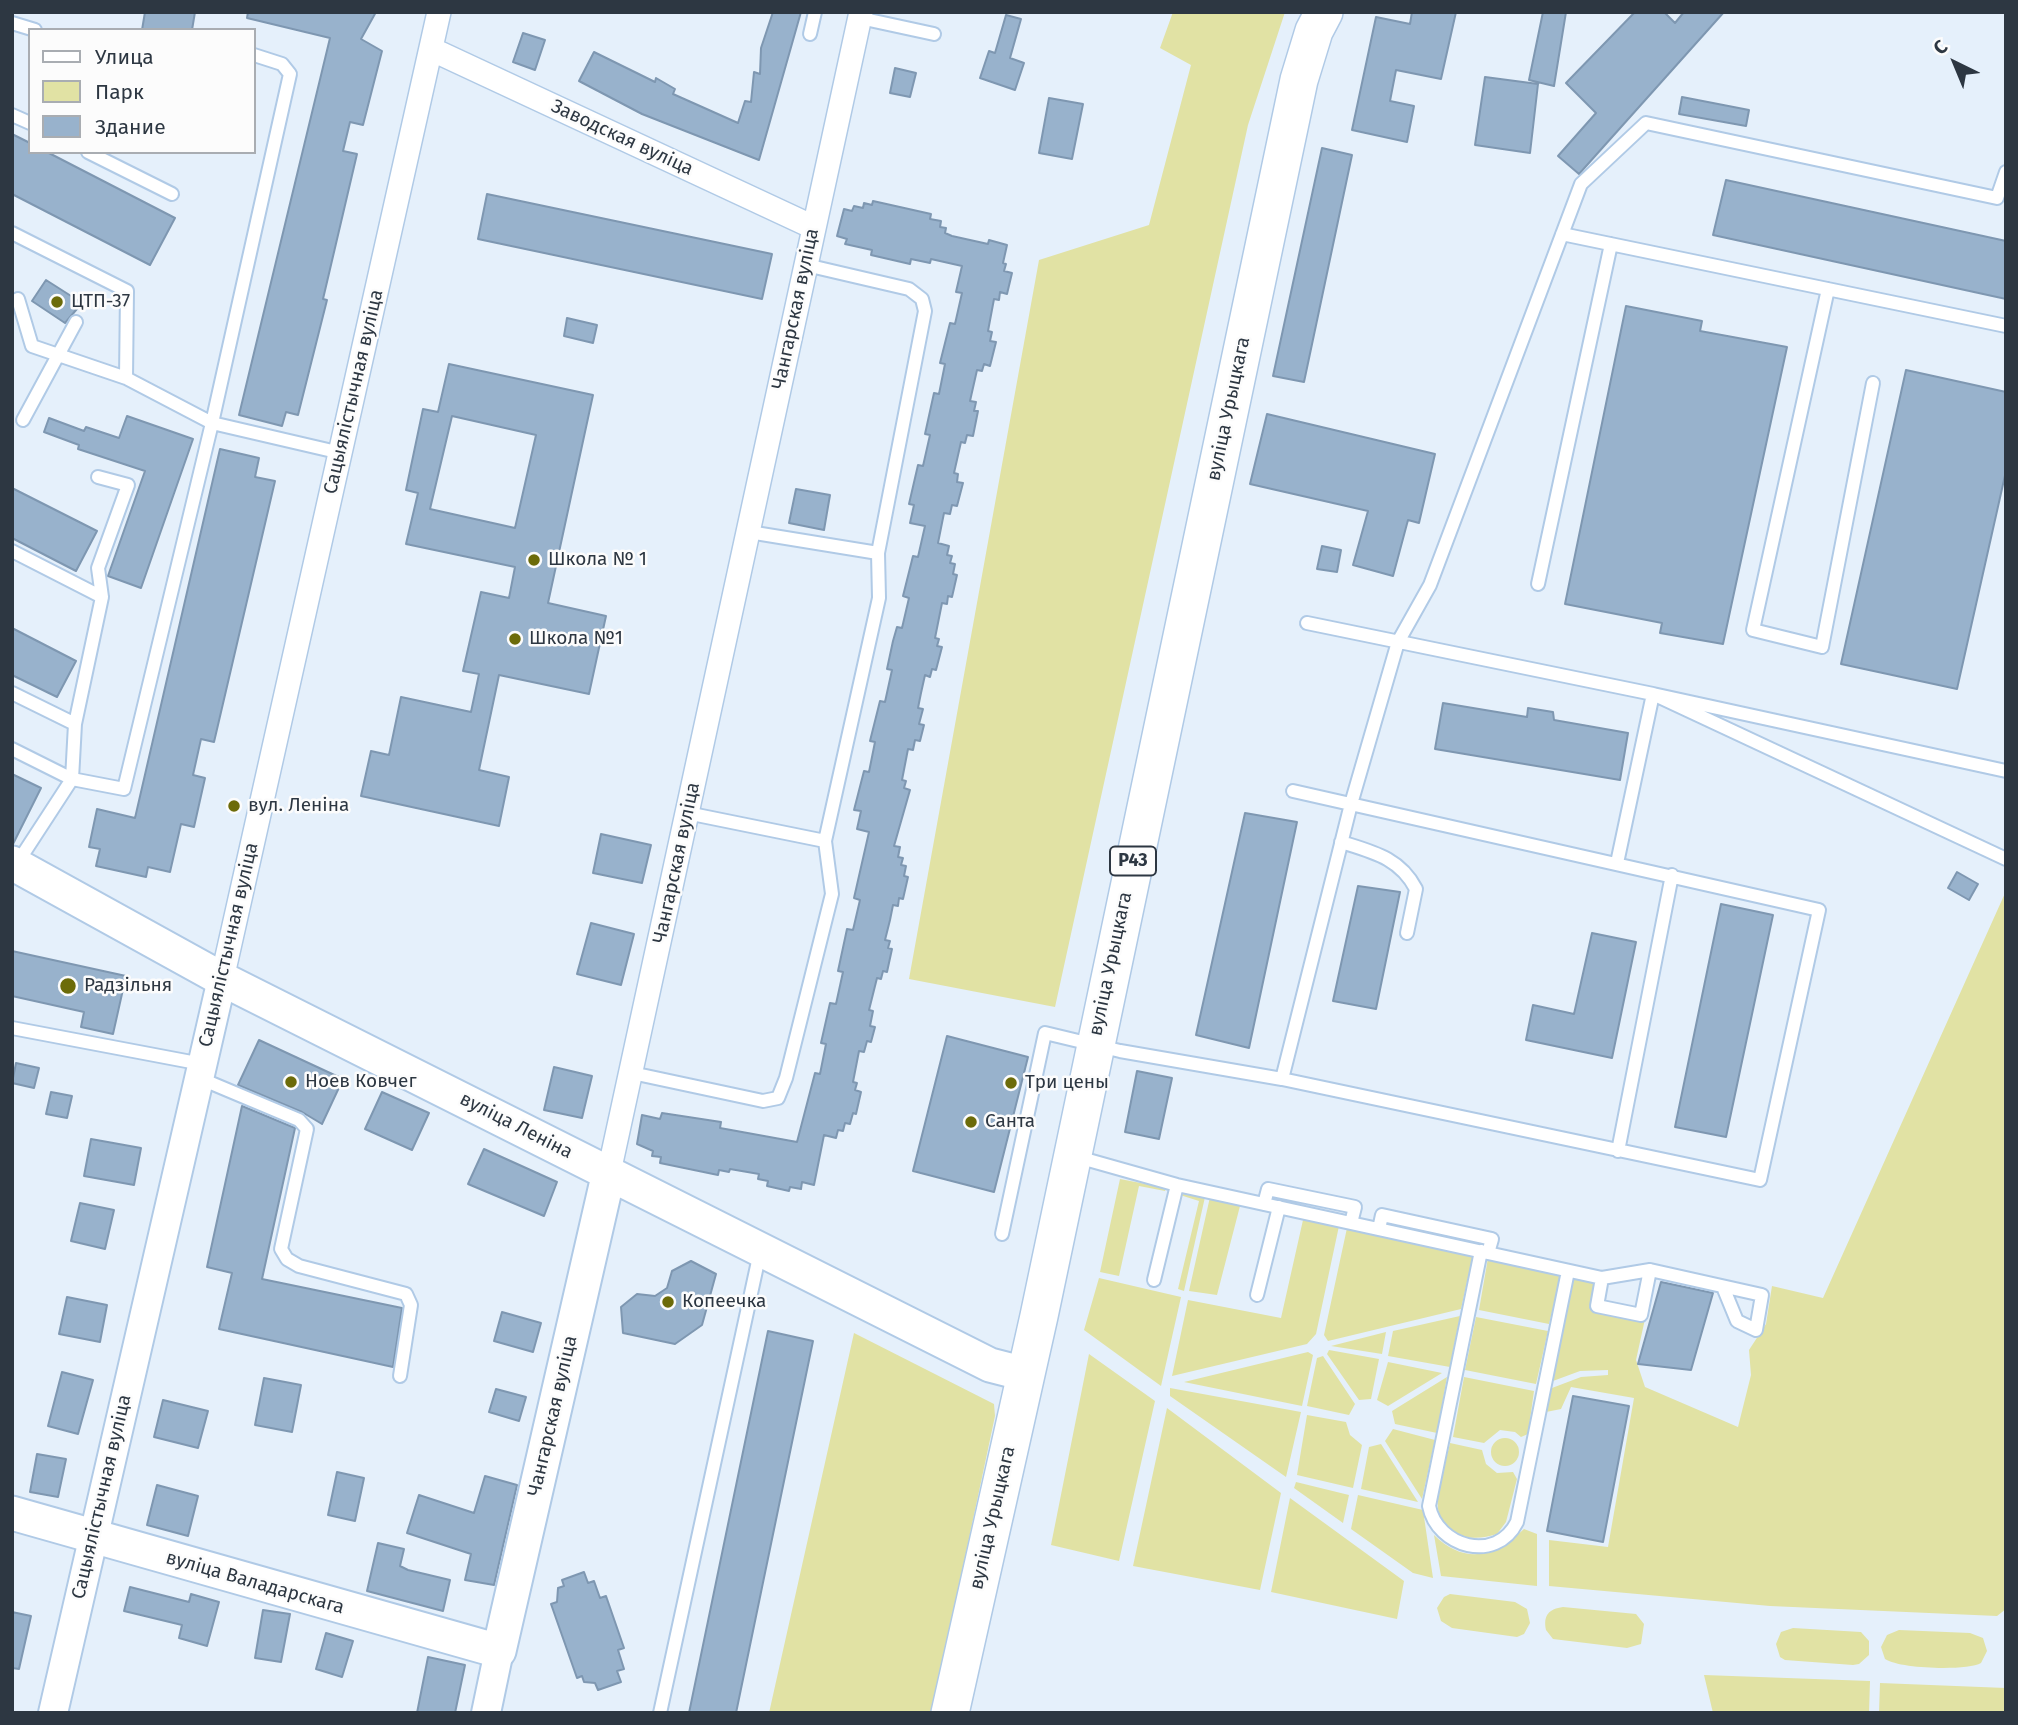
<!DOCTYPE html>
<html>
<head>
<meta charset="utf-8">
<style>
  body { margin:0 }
  #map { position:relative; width:2018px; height:1725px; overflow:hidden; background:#e5f0fb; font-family:"Fira Sans",sans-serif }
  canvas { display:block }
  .frame { position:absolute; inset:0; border:14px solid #2d3742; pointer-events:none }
  .legend { position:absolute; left:28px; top:28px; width:228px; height:126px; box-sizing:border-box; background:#fcfcfc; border:2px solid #a9adb2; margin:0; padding:9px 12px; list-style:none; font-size:21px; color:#2d3742 }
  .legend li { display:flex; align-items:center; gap:14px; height:35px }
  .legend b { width:35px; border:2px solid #a9adb2 }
  .north { position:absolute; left:1920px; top:28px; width:70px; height:70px; -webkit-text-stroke:5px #fcfcfc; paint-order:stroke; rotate:317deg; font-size:19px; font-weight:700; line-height:28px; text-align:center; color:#2d3742 }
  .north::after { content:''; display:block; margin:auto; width:24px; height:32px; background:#2d3742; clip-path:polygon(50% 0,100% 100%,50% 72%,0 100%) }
</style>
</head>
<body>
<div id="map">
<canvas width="2018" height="1725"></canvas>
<div class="frame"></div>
<ul class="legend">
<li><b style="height:9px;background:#fff"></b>Улица</li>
<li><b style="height:19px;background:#e1e2a4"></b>Парк</li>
<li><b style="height:19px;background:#98b2cc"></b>Здание</li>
</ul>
<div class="north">С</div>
</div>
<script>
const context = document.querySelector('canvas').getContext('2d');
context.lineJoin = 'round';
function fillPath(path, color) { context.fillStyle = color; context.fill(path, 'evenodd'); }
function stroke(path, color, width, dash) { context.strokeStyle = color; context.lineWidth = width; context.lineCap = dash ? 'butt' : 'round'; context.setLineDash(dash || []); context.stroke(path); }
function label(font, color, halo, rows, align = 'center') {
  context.font = font + ' "Fira Sans",sans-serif'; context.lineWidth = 5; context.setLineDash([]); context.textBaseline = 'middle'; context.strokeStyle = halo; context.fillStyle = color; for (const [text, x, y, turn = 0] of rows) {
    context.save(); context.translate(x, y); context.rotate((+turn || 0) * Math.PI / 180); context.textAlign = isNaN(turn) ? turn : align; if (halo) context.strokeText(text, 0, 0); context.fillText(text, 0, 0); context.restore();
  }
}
fillPath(new Path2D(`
  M1173 12H1285L1248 125 1055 1007 909 979 1039 260 1149 225 1191 65 1160 48Z
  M2006 891V1609L1997 1616 1770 1606 1549 1586V1540L1608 1547 1634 1398 1571 1387 1561 1409 1546 1412 1552 1388 1581 1377 1608 1375V1370L1580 1371 1553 1381 1574 1277 1597 1282 1594 1308 1645 1319 1636 1360 1645 1387 1738 1427 1751 1375 1749 1350 1766 1324 1772 1286 1823 1298Z
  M1120 1179 1166 1188 1165 1191 1139 1186 1119 1276 1100 1272Z
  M1181 1191 1205 1197 1184 1291 1178 1289 1199 1201 1180 1195Z
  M1210 1197 1271 1211 1240 1206 1217 1295 1189 1291Z
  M1284 1213 1339 1226 1316 1334 1307 1344 1172 1376 1188 1300 1281 1318 1303 1220Z
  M1347 1228 1473 1255 1461 1309 1328 1341 1324 1335Z
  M1488 1258 1561 1276 1549 1324 1479 1310Z
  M1099 1278 1181 1297 1161 1386 1084 1330Z
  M1460 1316 1450 1367 1388 1356 1393 1331Z
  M1476 1317 1548 1331 1536 1384 1465 1370Z
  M1386 1332 1382 1354 1331 1346Z
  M854 1333 994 1404 995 1416 932 1713H769Z
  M1329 1350 1379 1359 1371 1399 1359 1400 1327 1354Z
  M1308 1352 1313 1355 1302 1406 1184 1382Z
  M1089 1354 1155 1401 1119 1561 1051 1545Z
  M1323 1356 1355 1404 1349 1415 1307 1406 1317 1358Z
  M1388 1362 1442 1373 1388 1406 1377 1400Z
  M1447 1377 1437 1433 1395 1424 1392 1411Z
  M1464 1377 1534 1391 1528 1434 1521 1437 1515 1432 1500 1430 1484 1443 1453 1437Z
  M1170 1388 1301 1412 1286 1477 1170 1396Z
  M1167 1408 1281 1493 1260 1590 1133 1566Z
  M1307 1415 1346 1422 1350 1435 1362 1445 1353 1488 1297 1475Z
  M1393 1429 1435 1440 1422 1499 1385 1441Z
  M1491 1452a14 14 0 1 1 28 0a14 14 0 1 1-28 0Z
  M1450 1443 1482 1450 1486 1464 1497 1473 1513 1472 1517 1479 1506 1522 1497 1534C1474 1542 1440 1539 1438 1508 1436 1488 1446 1462 1450 1443Z
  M1381 1444 1418 1502 1361 1489 1369 1447Z
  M1296 1482 1349 1495 1343 1523 1294 1488Z
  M1358 1495 1423 1510 1433 1578 1413 1573 1351 1529Z
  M1290 1498 1404 1581 1397 1619 1271 1592Z
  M1524 1529 1537 1534V1586L1441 1576 1434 1535C1466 1566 1495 1556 1524 1529Z
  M1450 1594 1515 1602 1527 1609 1530 1623 1524 1634 1517 1637 1452 1628 1441 1621 1437 1608 1444 1597Z
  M1563 1607 1636 1614 1644 1624 1641 1644 1627 1648 1553 1639 1546 1630C1543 1615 1549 1609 1563 1607Z
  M1793 1628 1861 1632 1869 1641V1655L1859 1664 1853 1665 1785 1660 1780 1657 1776 1644 1781 1632Z
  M1899 1630 1970 1633 1983 1638 1987 1651 1981 1663C1967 1671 1900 1669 1885 1659L1881 1647 1887 1635Z
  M1704 1675 1870 1681 1869 1713H1713Z
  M1880 1683 2006 1688V1713H1879Z`), '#e1e2a4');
const building = new Path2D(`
  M145 12H195L192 30H142Z
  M248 12H376L361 39 382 51 363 125 350 122 343 151 357 154 323 299 327 300 298 415 286 412 282 426 239 415 330 38 247 18Z
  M773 12H801L759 160 642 114 579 81 594 52 655 82 656 78 675 89 673 94 738 123 745 101 751 102 754 72 760 74 761 48Z
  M1412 12H1456L1441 79 1396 70 1390 101 1414 106 1407 142 1352 130 1376 17 1410 24Z
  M1543 12H1566L1554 86 1529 80Z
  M1635 12H1664L1675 23 1684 12H1724L1579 174 1558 156 1596 113 1566 83Z
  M1006 15 1021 19 1010 58 1024 63 1015 90 980 78 989 51 995 53Z
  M523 33 545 40 535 70 513 62Z
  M895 68 916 73 910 97 890 93Z
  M1485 77 1538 84 1530 153 1475 145Z
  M1682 97 1749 110 1746 126 1679 114Z
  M1049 98 1083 104 1072 159 1039 153Z
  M12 134 30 143V152H47L175 218 150 265 12 194Z
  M1322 148 1352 155 1304 382 1273 376Z
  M1726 180 2006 241V299L1713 235Z
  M487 194 772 254 762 299 478 239Z
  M873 201 931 214 930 219 941 221 940 227 946 228 945 233 952 236 988 244 989 240 1007 245 1003 263 1006 264 1004 271 1012 273 1007 294 1000 292 999 300 994 299 988 331 992 332 990 341 996 342 990 366 984 364 982 371 977 370 970 401 976 402 974 411H978L973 436 967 435 965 443 961 442 954 473 958 474 957 482 963 483 957 506 952 505 950 514 944 513 938 543 949 546 947 555 952 556 950 563 955 564 953 574 957 575 952 597 948 596 947 604 942 603 935 638 939 639 937 646 942 647 936 670 932 669 930 677 925 675 921 693 918 708 923 709 919 724 924 725 920 741 915 740 913 750 908 749 902 780 906 781 904 788 910 790 894 846 900 847 898 857 903 858 901 865 906 866 904 876 908 877 903 899 899 898 898 906 893 905 890 920 885 940 890 941 888 948 892 949 887 972 883 971 881 979 877 978 869 1010 873 1011 870 1026 875 1027 871 1042 867 1041 864 1052 859 1051 853 1082 857 1083 855 1090 861 1092 856 1114 853 1113 850 1124 845 1123 843 1131 838 1130 836 1138 824 1135 814 1185 802 1182 801 1189 790 1187 789 1191 767 1186 768 1181 758 1179 759 1174 730 1169 729 1172 719 1170 718 1175 660 1163 661 1157 652 1156 653 1151 637 1144 642 1115 660 1119 662 1113 721 1122 720 1128 797 1142 815 1073 820 1074 826 1044 821 1043 830 1003 836 1004 843 972 838 971 847 929 853 930 860 900 854 898 869 832 857 829 861 811 854 810 864 771 869 772 875 742 870 741 880 701 885 702 892 670 887 669 893 641 897 627 902 628 909 598 903 596 913 556 918 557 925 526 910 523 914 505 909 504 918 465 923 466 930 435 925 434 934 393 939 394 945 364 940 363 950 323 955 324 962 293 956 292 962 266 931 259 930 263 911 259 910 264 871 255 872 250 845 244 847 239 837 236 844 209 852 211 854 206 863 208 864 203 872 205Z
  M46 280 82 303 65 323 32 301Z
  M1626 306 1702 321 1700 331 1787 347 1723 644 1660 633 1662 623 1565 604Z
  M567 318 597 325 593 343 564 336Z
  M449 364 593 395 548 603 606 616 597 657 589 694 499 675 479 770 509 777 499 826 361 796 371 751 389 755 401 697 471 712 479 674 463 671 481 592 509 598 515 567 406 544 418 493 406 490 423 409 438 412ZM452 416 536 435 515 528 430 509Z
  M1906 370 2006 392V471L1957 689 1841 664Z
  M1267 414 1435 454 1419 523 1408 520 1393 576 1353 565 1368 511 1250 484Z
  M127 416 193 439 141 588 108 576 145 471 78 449 79 445 44 432 49 418 84 431 86 427 119 438Z
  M220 449 259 458 255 477 275 481 214 742 201 739 193 775 205 778 194 827 181 824 170 872 148 867 146 877 96 866 100 849 89 847 97 809 135 818Z
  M12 488 97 531 76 571 12 538Z
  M796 489 830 495 824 530 789 523Z
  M1322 546 1341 550 1337 572 1317 569Z
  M12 628 76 661 57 697 12 675Z
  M1443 703 1527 717 1528 708 1553 712 1554 720 1628 733 1620 780 1435 749Z
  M12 774 41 788 13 844H12Z
  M1245 813 1297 822 1249 1048 1196 1035Z
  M601 834 651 845 642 883 593 873Z
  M1957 872 1978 884 1969 900 1948 888Z
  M1358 886 1400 892 1376 1009 1333 1001Z
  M1721 904 1773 915 1726 1137 1675 1127Z
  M591 923 634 934 621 985 577 974Z
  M1592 933 1636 942 1612 1058 1526 1040 1533 1005 1574 1014Z
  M12 951 126 976 113 1034 81 1027 84 1012 12 996Z
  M947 1036 1028 1057 994 1192 913 1171Z
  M259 1040 343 1079 322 1124 302 1112 238 1085Z
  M16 1063 39 1068 34 1088 12 1083Z
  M554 1067 592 1076 582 1118 544 1110Z
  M1137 1071 1172 1078 1159 1139 1125 1132Z
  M51 1092 72 1096 67 1118 46 1114Z
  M382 1092 429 1113 412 1150 365 1129Z
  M242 1106 295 1128 262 1279 402 1308 393 1367 219 1329 232 1273 207 1267Z
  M91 1139 141 1148 134 1185 84 1176Z
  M484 1149 557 1182 544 1216 468 1184Z
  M80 1203 114 1210 105 1249 71 1241Z
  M691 1261 716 1274 702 1325 675 1344 623 1333 621 1307 637 1294 655 1296 667 1288 672 1271Z
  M1661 1282 1713 1293 1691 1370 1638 1364Z
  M67 1297 107 1305 100 1342 59 1334Z
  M502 1312 541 1323 533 1352 494 1341Z
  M768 1331 813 1341 736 1713H689Z
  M62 1372 93 1380 78 1434 48 1426Z
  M264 1378 301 1385 292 1432 255 1425Z
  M496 1389 526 1397 519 1421 489 1412Z
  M1573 1396 1629 1406 1603 1542 1547 1531Z
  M163 1400 208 1411 198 1448 154 1437Z
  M37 1454 66 1459 58 1497 30 1492Z
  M337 1472 364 1478 355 1521 328 1515Z
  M485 1476 517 1485 494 1585 465 1580 471 1554 407 1533 419 1495 474 1513Z
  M157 1485 198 1496 188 1536 147 1525Z
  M378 1543 404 1549 400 1566 408 1570 450 1580 443 1611 367 1591Z
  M584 1572 588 1583 594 1581 600 1598 606 1596 624 1648 618 1650 624 1669 617 1671 621 1682 598 1690 595 1683 584 1682 582 1676 577 1678 551 1604 557 1602 558 1588 564 1586 562 1580Z
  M130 1587 189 1602 191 1594 219 1602 207 1646 179 1638 182 1625 124 1611Z
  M263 1610 290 1614 281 1662 255 1658Z
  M12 1612 31 1616 19 1669 12 1668Z
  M326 1633 353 1641 342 1677 316 1669Z
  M428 1657 465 1665 455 1713H417Z`);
fillPath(building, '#98b2cc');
stroke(building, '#7e97b1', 2);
const service = new Path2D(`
  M860 18 934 34
  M12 23 35 30
  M810 34 815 12
  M12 115 30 123
  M88 152 172 194
  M12 233 127 291 126 378 212 423 290 74 282 64 254 55
  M1562 234 2006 326
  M1828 289 1753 630 1822 647 1873 383
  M18 299 32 346 126 378
  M23 420 76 322
  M98 477 128 485 98 568 102 597
  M749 532 878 553
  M12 551 102 597 75 724 72 779 16 865
  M1538 584 1611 244
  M1307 623 1653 694 1617 863
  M12 693 75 724
  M12 749 72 779 124 789 212 423 341 453
  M2006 771 1653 694 2006 859
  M687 813 825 841
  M1341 842C1373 852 1400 858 1416 889L1407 933
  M12 1028 202 1064
  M632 1073 763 1101 778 1098 786 1078 832 894 825 841 879 598 878 553 925 311 922 299 909 289 806 265
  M199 1078 299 1120 307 1129 281 1249 287 1259 299 1266 406 1294 411 1305 400 1376
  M1282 1079 1351 804 1398 642 1430 585 1581 184 1646 123 1997 198 2006 172
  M1618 1151 1672 875
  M1074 1156 1177 1185 1602 1278 1650 1270 1762 1295 1756 1330 1737 1321 1723 1287
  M1264 1204 1268 1189 1355 1207 1351 1223
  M1379 1229 1382 1215 1492 1239 1488 1253
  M1002 1234 1045 1033 1120 1051 1282 1079 1760 1180 1819 910 1293 791
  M1481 1251 1429 1506C1437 1547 1496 1564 1517 1522L1568 1271
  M1602 1278 1597 1306 1641 1315 1650 1270
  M1154 1280 1177 1185
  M1257 1295 1279 1207
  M660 1713 760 1252`);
const minor = new Path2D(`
  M431 49 813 227
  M222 979 439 12
  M609 1172 861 12`);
const tertiary = new Path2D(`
  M53 1713 222 979
  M486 1713 499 1651`);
const secondary = new Path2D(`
  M12 863 222 979 990 1365 1025 1374
  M12 1513 499 1651 609 1172`);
const primary = new Path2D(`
  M950 1713 1039 1316 1299 80 1314 31 1324 12`);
stroke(service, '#b0cae6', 16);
stroke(minor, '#b0cae6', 26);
stroke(tertiary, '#b0cae6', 32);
stroke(secondary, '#b0cae6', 37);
stroke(primary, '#b0cae6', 40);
stroke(service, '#fff', 12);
stroke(minor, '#fff', 23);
stroke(tertiary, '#fff', 28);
stroke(secondary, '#fff', 33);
stroke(primary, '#fff', 37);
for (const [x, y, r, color] of [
  [57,302,7,"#6c6b09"],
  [534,560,7,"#6c6b09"],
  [515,639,7,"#6c6b09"],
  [234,806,7,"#6c6b09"],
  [68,986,9,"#6c6b09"],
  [291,1082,7,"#6c6b09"],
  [1011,1083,7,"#6c6b09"],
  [971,1122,7,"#6c6b09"],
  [668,1302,7,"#6c6b09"]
]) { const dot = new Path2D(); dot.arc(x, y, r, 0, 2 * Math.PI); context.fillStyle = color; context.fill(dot); stroke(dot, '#fcfcfc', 2.5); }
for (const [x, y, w] of [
  [1133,861,46]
]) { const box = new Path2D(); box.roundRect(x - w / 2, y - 14.5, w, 29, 5); context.fillStyle = '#fcfcfc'; context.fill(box); stroke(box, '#2d3742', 2); }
label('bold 18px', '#2d3742', null, [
  ["Р43",1133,861]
]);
label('19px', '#2d3742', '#fcfcfc', [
  ["Заводская вуліца",622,138,25],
  ["Чангарская вуліца",796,309,-78],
  ["Сацыялістычная вуліца",354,392,-77],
  ["вуліца Урыцкага",1229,409,-78],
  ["Чангарская вуліца",677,863,-78],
  ["Сацыялістычная вуліца",229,945,-77],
  ["вуліца Урыцкага",1111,964,-78],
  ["вуліца Леніна",516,1126,27],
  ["Чангарская вуліца",553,1416,-77],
  ["Сацыялістычная вуліца",102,1497,-77],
  ["вуліца Урыцкага",993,1518,-77],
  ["вуліца Валадарскага",255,1583,16]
]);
label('19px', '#2d3742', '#fcfcfc', [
  ["ЦТП-37",71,302],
  ["Школа № 1",548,560],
  ["Школа №1",529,639],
  ["вул. Леніна",248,806],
  ["Радзільня",84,986],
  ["Ноев Ковчег",305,1082],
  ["Три цены",1025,1083],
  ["Санта",985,1122],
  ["Копеечка",682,1302]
], 'left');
</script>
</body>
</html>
